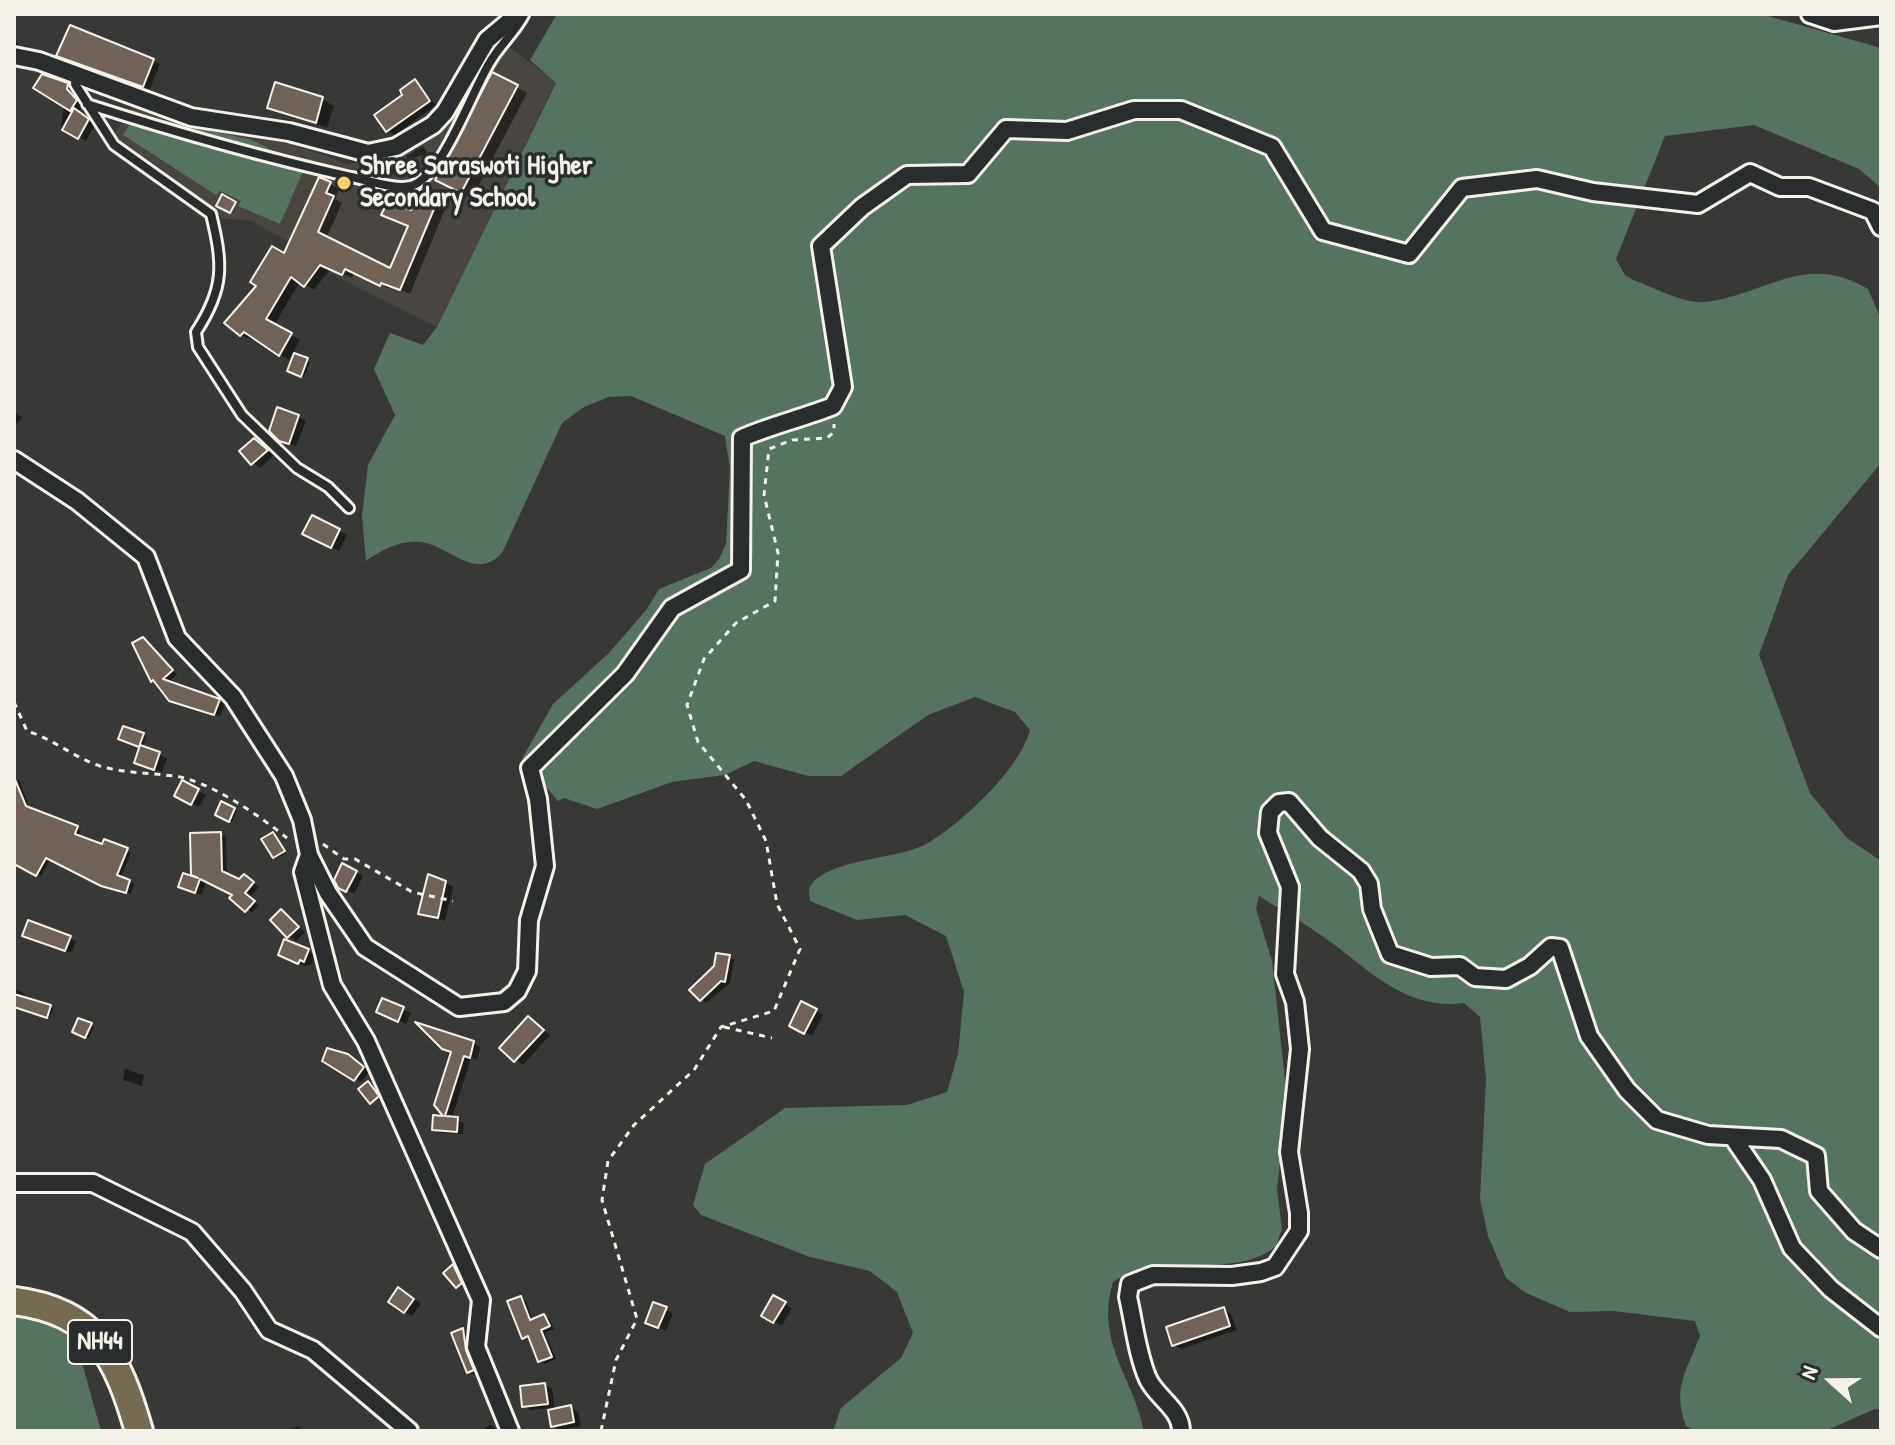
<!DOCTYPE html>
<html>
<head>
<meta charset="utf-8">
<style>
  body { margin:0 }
  #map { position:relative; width:1895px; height:1445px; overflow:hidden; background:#383836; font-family:"Patrick Hand",sans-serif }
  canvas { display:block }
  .frame { position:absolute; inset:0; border:16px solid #f4f1e8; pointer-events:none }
  .north { position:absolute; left:1791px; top:1341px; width:80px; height:80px; -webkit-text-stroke:6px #2a2d2e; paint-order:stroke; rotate:291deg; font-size:22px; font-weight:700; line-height:32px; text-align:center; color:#f4f1e8 }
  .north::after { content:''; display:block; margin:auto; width:28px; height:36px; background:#f4f1e8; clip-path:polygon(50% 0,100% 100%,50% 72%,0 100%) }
</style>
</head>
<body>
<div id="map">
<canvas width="1895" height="1445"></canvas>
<div class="frame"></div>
<div class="north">N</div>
</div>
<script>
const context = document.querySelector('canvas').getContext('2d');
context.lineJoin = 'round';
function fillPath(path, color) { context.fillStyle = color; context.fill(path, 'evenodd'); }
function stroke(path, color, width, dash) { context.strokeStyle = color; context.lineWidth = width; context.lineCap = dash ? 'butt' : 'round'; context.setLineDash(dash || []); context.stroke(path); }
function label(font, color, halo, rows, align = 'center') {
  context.font = font + ' "Patrick Hand",sans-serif'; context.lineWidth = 7; context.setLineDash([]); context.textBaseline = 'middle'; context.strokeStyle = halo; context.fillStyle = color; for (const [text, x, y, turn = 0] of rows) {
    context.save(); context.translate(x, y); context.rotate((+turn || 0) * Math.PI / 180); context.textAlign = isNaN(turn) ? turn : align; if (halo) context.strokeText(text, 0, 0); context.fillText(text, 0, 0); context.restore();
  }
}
fillPath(new Path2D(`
  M509 47 556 82 437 327 316 266 295 245 249 220 223 219 157 165 111 138 134 106 265 135 348 164 417 149Z`), '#494540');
fillPath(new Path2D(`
  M557 14H1761L1881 48V188L1859 169 1754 125 1665 136 1616 259 1625 275 1633 280C1653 287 1684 304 1705 302 1765 295 1806 251 1868 289L1881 319V463L1788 575 1759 655 1810 793 1847 838 1881 861V1410L1875 1409 1825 1431H1695L1686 1426C1672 1388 1686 1372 1700 1336L1695 1321 1614 1311 1570 1312 1526 1293 1506 1278 1488 1236 1480 1199 1486 1079 1480 1017 1464 1003C1407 1010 1374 974 1332 943 1309 926 1283 911 1259 896L1256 909 1272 961 1287 1098 1277 1190 1282 1229 1276 1246C1238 1280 1160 1252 1113 1282 1095 1343 1133 1376 1144 1431H833L841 1408 901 1358 913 1333 897 1292 870 1271 810 1257 701 1215 693 1205 705 1164 785 1108 907 1105 947 1092 958 1054 964 992 946 936 905 915 857 920 810 901 809 889C823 858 900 860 928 843 962 823 1020 769 1030 730L1015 712 975 697 928 715 841 776H808L754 761 725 775 672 782 597 809 564 798 558 801 522 759 553 704 609 653 647 609 659 589 711 568 719 559 726 544 730 468 725 436 631 396 609 397 584 407 562 423 502 553C475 582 449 545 420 542 401 540 381 550 366 561L362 515 368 465 395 415 374 369 390 333 423 345 437 327 556 83 530 60Z
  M136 114 252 140 305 167 280 224 238 206 241 201 220 191 216 195 123 135Z
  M14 1303 55 1318 79 1352 101 1431H14Z`), '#567261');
fillPath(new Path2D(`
  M14 34 19 48 14 50Z
  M65 59 153 61 160 64 150 89Z
  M415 82 436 105 395 135 388 131Z
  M67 85 73 89 72 93 83 107 77 112 95 125 86 141 61 127Z
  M517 87 527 93 472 198 448 185Z
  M322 99 334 106 327 128 270 107Z
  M423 146 428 154 408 159 406 156Z
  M330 184 339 189 335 199 342 203 326 239 391 271 410 227 412 213 438 199 447 204 410 294 391 286 390 289 355 272 352 278 330 269 314 290 300 281 274 326 300 340 289 360 254 336 251 340 242 335 227 323 285 255Z
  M295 355 310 362 304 377 292 372Z
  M14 411 22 418 14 427Z
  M298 417 306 421 296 446 280 440Z
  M265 449 274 455 260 468 253 463Z
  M313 517 347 535 339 551 312 537Z
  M143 640 177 674 168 683 225 704 220 716 177 703 152 680Z
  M143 735 146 737 142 748 167 758 162 772 143 766 141 747 123 740Z
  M14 779 20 781 30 810 81 831 78 837 131 853 121 877 134 884 131 894 94 881 51 858 41 876 14 862Z
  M182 783 206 795 199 807 176 795Z
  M222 804 237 811 232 822 217 814Z
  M220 834 226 837 227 876 240 882 250 880 259 887 250 897 259 905 252 913 235 895 206 881 202 895 180 887 184 875 204 882Z
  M273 834 286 853 277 858 274 857Z
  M343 866 363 876 354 894 339 886Z
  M446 883 453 887 445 921 420 913Z
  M281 911 305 932 296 941 289 936Z
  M31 938H70L76 942 71 953Z
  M308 951 315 955 312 964 306 966 287 959Z
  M729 957 734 960 730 983 706 1003 701 999 716 967Z
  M14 988 25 994 22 999 53 1008 50 1018 19 1008 14 1003Z
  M383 1001 411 1013 406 1024 386 1015Z
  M816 1010 823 1015 812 1036 791 1025Z
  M528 1018 550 1035 523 1065 501 1048Z
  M79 1020 94 1027 89 1038 75 1031Z
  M473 1043 480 1047 477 1060 471 1058 452 1118 464 1123 463 1134 441 1133 434 1129 448 1118 436 1105 453 1053Z
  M325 1060H354L369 1072 361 1082Z
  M125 1069 144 1075 142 1086 123 1080Z
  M406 1294 421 1304 412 1316 405 1312Z
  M521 1298 526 1301 533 1321 544 1316 549 1319 554 1329 545 1333 556 1359 545 1364 539 1361 531 1340 523 1338Z
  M774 1298 792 1308 782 1326 764 1315Z
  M654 1304 673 1313 666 1331 655 1326Z
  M1224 1309 1231 1314 1237 1330 1181 1349 1174 1345Z
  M463 1330 468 1333 471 1355 478 1373 475 1375 469 1372Z
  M545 1385 552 1389 555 1410 571 1407 578 1412 581 1426 560 1430 553 1425 550 1408 531 1410 524 1406Z
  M490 1425 499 1431H481Z
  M298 1426 303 1431H291Z`), '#0007');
const building = new Path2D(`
  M70 25 154 59 143 87 56 56Z
  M492 72 518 85 461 193 435 180Z
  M42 74 68 83 67 89 77 100 70 111 33 88Z
  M415 79 430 101 386 132 374 115 402 95 400 90Z
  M275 82 323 97 316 123 267 108Z
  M74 108 89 119 78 139 62 130Z
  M319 177 331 182 326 193 334 196 318 232 390 268 408 226 381 215 388 201 411 210 420 189 439 197 400 290 381 283 380 286 345 269 342 275 320 265 304 287 291 277 266 319 292 333 279 356 244 332 240 336 224 323 256 286 250 282 272 246 284 253Z
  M222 194 236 202 230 213 216 206Z
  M294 353 308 358 301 377 287 371Z
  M277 407 299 415 289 444 279 441 269 431Z
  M254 438 268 450 251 465 239 451Z
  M312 515 340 529 331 548 302 534Z
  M143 637 173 670 163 679 220 699 214 715 169 701 153 680 151 682 132 643Z
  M123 726 144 733 139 747 118 739Z
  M140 745 160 752 154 770 134 763Z
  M14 777 26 806 78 826 75 834 102 844 104 839 128 848 117 875 130 880 126 893 101 886 46 858 36 876 14 864Z
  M182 780 199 789 191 805 174 796Z
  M221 801 235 808 229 822 215 815Z
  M221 832 222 871 239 879 244 874 254 882 245 893 255 901 245 912 229 898 232 895 200 879 195 893 178 887 183 873 198 878 191 875 190 833Z
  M273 832 285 851 273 858 261 839Z
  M342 863 357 871 346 892 338 888 334 880Z
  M428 874 446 881 438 918 418 914Z
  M281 909 299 927 287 938 270 920Z
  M28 920 71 936 65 951 22 936Z
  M284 939 309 949 304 962 300 960 298 964 278 955Z
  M716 953 730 955 725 982 721 981 700 1001 689 990 714 966Z
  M14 994 51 1005 47 1018 14 1007Z
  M382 998 404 1007 398 1022 376 1012Z
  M801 1001 817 1009 804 1034 789 1026Z
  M528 1016 544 1030 514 1062 499 1048Z
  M78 1018 92 1023 85 1038 72 1032Z
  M415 1022 474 1041 470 1058 464 1056 445 1116 458 1117 457 1132 432 1130 433 1115 443 1116 434 1105 451 1052 442 1049Z
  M327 1048 348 1054 364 1067 354 1081 322 1061Z
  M368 1081 379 1096 370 1104 358 1089Z
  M453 1264 462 1283 456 1288 443 1273Z
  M398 1287 414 1299 404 1313 388 1302Z
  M773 1295 786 1302 773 1323 761 1316Z
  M521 1296 530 1320 544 1314 550 1326 541 1330 552 1357 538 1362 528 1336 522 1339 507 1301Z
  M653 1302 667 1307 658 1328 645 1323Z
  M1224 1307 1230 1326 1172 1346 1166 1327Z
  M463 1328 466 1350 474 1370 467 1373 451 1333Z
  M545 1383 548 1404 522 1407 520 1386Z
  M571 1405 574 1422 551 1427 548 1410Z`);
fillPath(building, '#716258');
stroke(building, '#f4f1e8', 2);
const lane = new Path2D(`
  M76 75 75 84 114 145 211 214C223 264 225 288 196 332L198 347 242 415 297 468 328 487 349 508
  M87 104C174 132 262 157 351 177 368 180 395 190 411 186 444 176 473 87 492 59 502 43 515 32 524 15`);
const street = new Path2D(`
  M1810 14 1834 22 1881 16
  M14 56 39 61 191 117 289 132 368 153 396 147 433 125 445 112 487 40 518 14
  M14 460 77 501 146 557 177 638 233 697 284 776 302 820 309 855 328 893 365 947 459 1007 504 1002 517 991 527 971 529 920 545 866 538 799 530 768 625 674 672 608 741 570 742 438C772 425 803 418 833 406L843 387 821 246 862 207 907 175 968 174 1006 129 1067 131 1134 110H1181L1272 147 1323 231 1409 254 1462 188 1537 179 1593 192 1698 204 1750 173 1780 187H1809L1873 211 1881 227
  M309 855 303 872 332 985 366 1041 481 1300 476 1347 510 1431
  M1734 1139 1762 1180 1792 1248 1831 1289 1881 1328
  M14 1183H93L192 1232 243 1291 269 1330 313 1350 409 1431
  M1181 1431C1181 1409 1157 1398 1148 1379 1137 1354 1134 1323 1128 1297L1130 1284 1153 1275 1232 1276 1261 1272 1275 1267 1299 1231V1213L1289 1152 1300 1049 1295 1002 1285 974 1290 887 1268 833 1270 812 1279 803 1289 802 1320 838 1361 871 1369 884 1372 909 1390 954 1431 967 1460 966 1475 977 1506 979 1530 966 1551 947 1560 948 1589 1036 1627 1090 1657 1120 1708 1135 1781 1139 1816 1156 1819 1191 1854 1231 1881 1249`);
const primary = new Path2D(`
  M14 1301C96 1311 118 1358 139 1431`);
stroke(lane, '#f4f1e8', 14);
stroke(street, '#f4f1e8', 22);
stroke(primary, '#f4f1e8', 32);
stroke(new Path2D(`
  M14 702 27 731C53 739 75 758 100 766 124 773 149 773 174 776 208 780 260 816 287 838
  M323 844 344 859H355L412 892 453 901
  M724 1027 772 1038
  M601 1431 616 1360 637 1319 602 1200 608 1161 634 1125 694 1070 721 1027 774 1011 800 949 777 904 766 841 746 800 698 742 687 705 704 659 736 623 775 601 778 553 764 495 769 449 792 440 827 438 834 432V424`), '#f4f1e8', 3, [6, 6]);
stroke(lane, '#2a2d2e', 8);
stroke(street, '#2a2d2e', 16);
stroke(primary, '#746b52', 26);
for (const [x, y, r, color] of [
  [344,183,8,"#ffd166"]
]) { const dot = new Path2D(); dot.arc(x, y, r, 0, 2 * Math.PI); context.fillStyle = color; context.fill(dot); stroke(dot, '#2a2d2e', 3); }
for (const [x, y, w] of [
  [100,1342,64]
]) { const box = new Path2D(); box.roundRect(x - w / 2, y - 22, w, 44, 6); context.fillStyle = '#2a2d2e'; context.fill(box); stroke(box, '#f4f1e8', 2); }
label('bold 26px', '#f4f1e8', null, [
  ["NH44",100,1342]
]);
label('bold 28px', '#f4f1e8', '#2a2d2e', [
  ["Shree Saraswoti Higher",360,167],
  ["Secondary School",360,199]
], 'left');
</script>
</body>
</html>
